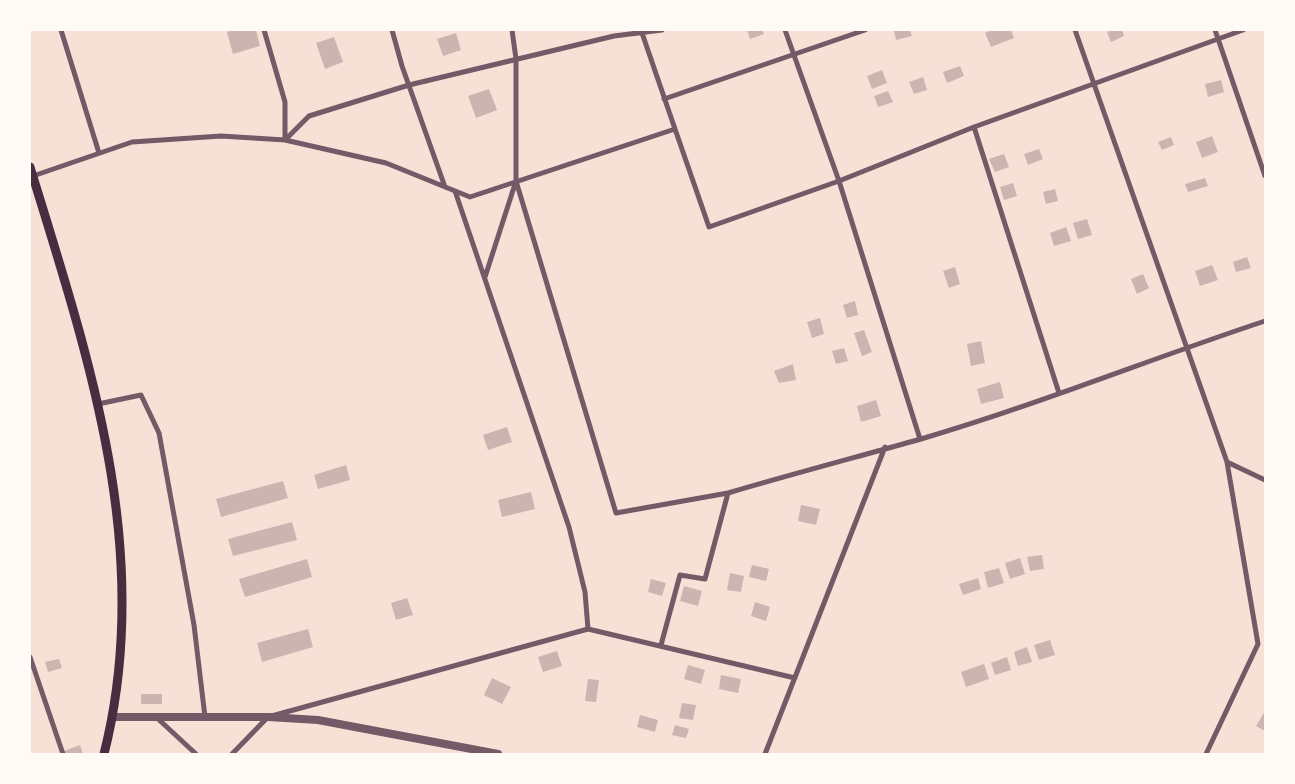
<!DOCTYPE html>
<html>
<head>
<meta charset="utf-8">
<style>
  body { margin:0 }
  #map { position:relative; width:1295px; height:784px; overflow:hidden; background:#f7e1d7; font-family:Poppins,sans-serif }
  canvas { display:block }
  .frame { position:absolute; inset:0; border:31px solid #fffaf5; pointer-events:none }
</style>
</head>
<body>
<div id="map">
<canvas width="1295" height="784"></canvas>
<div class="frame"></div>
</div>
<script>
const context = document.querySelector('canvas').getContext('2d');
context.lineJoin = 'round';
function fillPath(path, color) { context.fillStyle = color; context.fill(path, 'evenodd'); }
function stroke(path, color, width, dash) { context.strokeStyle = color; context.lineWidth = width; context.lineCap = dash ? 'butt' : 'round'; context.setLineDash(dash || []); context.stroke(path); }
fillPath(new Path2D(`
  M232 30H256L260 46 233 54 227 32Z
  M747 30H762L764 34 750 39Z
  M910 30 912 36 896 40 894 31Z
  M992 30H1011L1014 38 991 47 985 33Z
  M1111 30H1122L1124 36 1111 42 1107 32Z
  M456 33 461 50 443 56 437 39Z
  M334 37 343 62 325 69 316 43Z
  M960 66 964 76 947 83 943 72Z
  M882 70 887 83 872 89 867 76Z
  M923 77 927 90 914 94 909 82Z
  M1221 80 1224 92 1208 97 1205 84Z
  M489 89 497 110 476 118 468 96Z
  M888 91 893 102 878 107 874 96Z
  M1212 136 1218 152 1202 158 1196 142Z
  M1171 137 1174 145 1162 150 1158 142Z
  M1039 149 1043 159 1028 165 1024 154Z
  M1004 154 1009 167 995 172 989 159Z
  M1205 178 1208 186 1188 192 1185 184Z
  M1013 183 1017 196 1004 200 1000 187Z
  M1055 189 1058 201 1046 204 1043 192Z
  M1087 219 1092 235 1078 239 1073 223Z
  M1066 227 1071 241 1054 246 1050 233Z
  M1247 257 1251 268 1236 272 1233 262Z
  M1212 265 1218 280 1200 286 1195 271Z
  M955 267 960 284 949 288 943 271Z
  M1143 274 1149 288 1137 294 1131 279Z
  M855 301 858 315 847 318 843 305Z
  M820 318 824 334 812 338 807 322Z
  M864 330 872 352 862 356 854 333Z
  M981 341 985 363 971 366 967 344Z
  M844 348 848 361 836 364 832 351Z
  M793 364 796 380 779 383 774 371Z
  M1000 382 1004 398 981 404 977 389Z
  M876 400 881 416 861 422 857 406Z
  M507 427 512 442 488 450 483 435Z
  M346 465 350 480 318 489 314 475Z
  M283 481 288 498 221 517 216 499Z
  M531 492 535 509 502 517 498 500Z
  M801 505 820 509 816 525 798 521Z
  M292 522 297 540 233 556 228 539Z
  M1042 555 1044 569 1030 571 1027 557Z
  M1020 558 1025 574 1010 579 1005 563Z
  M307 559 312 577 245 597 239 579Z
  M752 565 769 569 766 581 749 577Z
  M999 568 1004 583 988 588 984 572Z
  M730 573 744 576 741 592 727 590Z
  M978 578 981 589 963 595 959 584Z
  M651 579 666 583 662 596 648 592Z
  M684 586 702 591 698 606 680 601Z
  M407 598 413 615 396 620 391 603Z
  M755 602 770 607 766 621 751 616Z
  M308 629 313 647 262 662 257 643Z
  M1050 640 1055 655 1039 660 1034 645Z
  M1027 647 1032 662 1018 666 1014 652Z
  M557 651 562 666 543 672 538 657Z
  M1007 657 1011 670 995 675 991 663Z
  M59 659 62 668 48 672 45 662Z
  M984 664 989 679 966 687 961 672Z
  M688 665 705 670 701 684 684 679Z
  M721 675 741 679 738 693 719 689Z
  M492 678 511 687 502 704 484 695Z
  M588 679 599 680 596 702 585 701Z
  M141 694H162V704H141Z
  M682 703 696 705 693 720 679 718Z
  M1265 711V731L1256 726Z
  M640 715 658 720 655 732 637 727Z
  M675 725 689 729 686 738 672 735Z
  M80 745 83 754H65L64 751Z`), '#ccb4b1');
stroke(new Path2D(`
  M61 30 99 153
  M264 30 285 102V140
  M392 30 402 66 445 187
  M641 30 675 129
  M785 30 839 181 920 439
  M1075 30 1227 462 1258 644 1206 754
  M1215 30 1265 176
  M664 99 865 30
  M974 127 1059 393
  M285 140 309 116 409 85 614 36 662 30
  M33 176 132 142 221 136 285 140 386 163 470 197 675 129 709 227 839 181 974 127 1243 30
  M516 181 616 513 728 493
  M455 191 569 527 585 592 588 629
  M485 277 516 181V59L512 30
  M98 404 141 395 159 433 194 625 205 717
  M1227 462 1265 480
  M661 645 680 575 705 579 728 493C792 474 857 457 921 439 1037 405 1150 359 1265 321
  M30 657 63 754
  M156 717 196 754
  M232 754 268 717 588 629 795 678
  M765 754 885 447`), '#755966', 5);
stroke(new Path2D(`
  M113 717H268L318 720 498 754`), '#755966', 8);
stroke(new Path2D(`
  M30 167C89 359 155 552 104 754`), '#4a2c40', 9);
</script>
</body>
</html>
